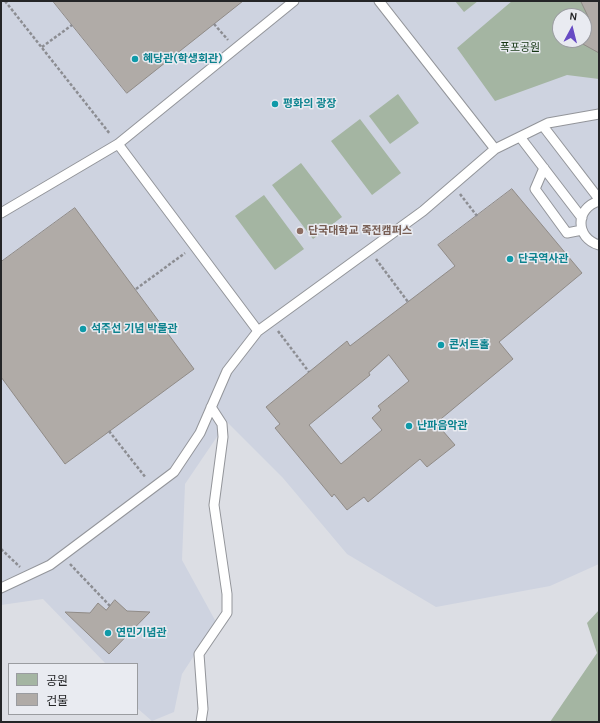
<!DOCTYPE html>
<html>
<head>
<meta charset="utf-8">
<style>
  body { margin:0 }
  #map { position:relative; width:600px; height:723px; overflow:hidden; background:#dcdee4; font-family:Karla,"Noto Sans KR",sans-serif }
  canvas { display:block }
  .frame { position:absolute; inset:0; border:2px solid #242527; pointer-events:none }
  .legend { position:absolute; left:8px; top:663px; width:130px; height:52px; box-sizing:border-box; background:#e9ebf1; border:1px solid #9a9ca0; margin:0; padding:5px 7px; list-style:none; font-size:12px; color:#242527 }
  .legend li { display:flex; align-items:center; gap:8px; height:20px }
  .legend b { width:20px; border:1px solid #9a9ca0 }
  .north { position:absolute; left:552px; top:8px; width:40px; height:40px; box-sizing:border-box; background:#e9ebf1; border:1px solid #9a9ca0; border-radius:50%; rotate:7deg; font-size:11px; font-weight:700; line-height:16px; text-align:center; color:#242527 }
  .north::after { content:''; display:block; margin:auto; width:14px; height:18px; background:#674bc4; clip-path:polygon(50% 0,100% 100%,50% 72%,0 100%) }
</style>
</head>
<body>
<div id="map">
<canvas width="600" height="723"></canvas>
<div class="frame"></div>
<ul class="legend">
<li><b style="height:11px;background:#a4b5a2"></b>공원</li>
<li><b style="height:11px;background:#b0aba7"></b>건물</li>
</ul>
<div class="north">N</div>
</div>
<script>
const context = document.querySelector('canvas').getContext('2d');
context.lineJoin = 'round';
function fillPath(path, color) { context.fillStyle = color; context.fill(path, 'evenodd'); }
function stroke(path, color, width, dash) { context.strokeStyle = color; context.lineWidth = width; context.lineCap = dash ? 'butt' : 'round'; context.setLineDash(dash || []); context.stroke(path); }
function label(font, color, halo, rows, align = 'center') {
  context.font = font + ' Karla,"Noto Sans KR",sans-serif'; context.lineWidth = 3; context.setLineDash([]); context.textBaseline = 'middle'; context.strokeStyle = halo; context.fillStyle = color; for (const [text, x, y, turn = 0] of rows) {
    context.save(); context.translate(x, y); context.rotate((+turn || 0) * Math.PI / 180); context.textAlign = isNaN(turn) ? turn : align; if (halo) context.strokeText(text, 0, 0); context.fillText(text, 0, 0); context.restore();
  }
}
fillPath(new Path2D(`
  M1 1H599V564L550 586 436 607 347 554 283 478 227 422 185 484 182 560 216 622 182 674 174 712 152 721 137 708V664H106L43 599 1 605ZM560 16H584V40H560Z`), '#ced3e0');
fillPath(new Path2D(`
  M455 1H478L464 12Z
  M512 1H599V79L567 75 495 101 457 48ZM560 16H584V40H560Z
  M398 94 419 123 390 144 369 116Z
  M360 119 401 173 372 195 331 141Z
  M301 163 342 217 313 239 272 185Z
  M264 195 304 249 275 270 235 216Z
  M599 610V722H550L597 653 587 623Z`), '#a4b5a2');
const building = new Path2D(`
  M53 1H243L127 93Z
  M581 1H599V53L581 43 582 40H584V32L588 17Z
  M512 189 582 273 499 342 513 359 436 423 455 445 427 467 420 459 368 502 364 497 347 510 334 494 332 497 275 428 280 424 266 407 347 341 350 346 455 266 438 245ZM389 355 409 381 378 406 381 410 372 418 382 430 341 464 309 425 370 375 369 373Z
  M75 208 194 369 65 464 1 377V262Z
  M115 600 127 611 150 612 109 654 65 612 90 613 98 603 106 610Z`);
fillPath(building, '#b0aba7');
stroke(building, '#908b87', 1);
const service = new Path2D(`
  M379 1 495 149
  M543 126 599 199
  M520 137 582 218
  M118 144 258 331
  M544 168 535 189 567 233 582 230
  M599 201C575 208 575 238 599 245
  M1 213 118 144 294 1
  M1 588 50 565 174 472 200 433 227 371 258 331 423 211 495 149 548 123 599 114
  M201 722 203 709 199 654 227 613V594L214 505 223 437 222 424 211 407`);
stroke(service, '#93959a', 11);
stroke(new Path2D(`
  M5 1 110 134
  M214 24 228 40
  M42 47 72 25
  M460 194 477 216
  M376 259 408 302
  M136 289 185 253
  M278 331 309 372
  M109 431 146 478
  M1 549 20 567
  M70 564 110 606`), '#8c8d92', 2.5, [3, 2]);
stroke(service, '#fff', 9);
for (const [x, y, r, color] of [
  [135,59,4,"#0f9aa8"],
  [275,104,4,"#0f9aa8"],
  [300,231,4,"#8d6e63"],
  [510,259,4,"#0f9aa8"],
  [83,329,4,"#0f9aa8"],
  [441,345,4,"#0f9aa8"],
  [409,426,4,"#0f9aa8"],
  [108,633,4,"#0f9aa8"]
]) { const dot = new Path2D(); dot.arc(x, y, r, 0, 2 * Math.PI); context.fillStyle = color; context.fill(dot); stroke(dot, '#e9ebf1', 1.5); }
label('11px', '#153613', '#e9ebf1', [
  ["폭포공원",520,48]
]);
label('bold 11px', '#0d838f', '#e9ebf1', [
  ["혜당관(학생회관)",143,59],
  ["평화의 광장",283,104],
  ["단국역사관",518,259],
  ["석주선 기념 박물관",91,329],
  ["콘서트홀",449,345],
  ["난파음악관",417,426],
  ["연민기념관",116,633]
], 'left');
label('bold 11px', '#785e54', '#e9ebf1', [
  ["단국대학교 죽전캠퍼스",308,231]
], 'left');
</script>
</body>
</html>
